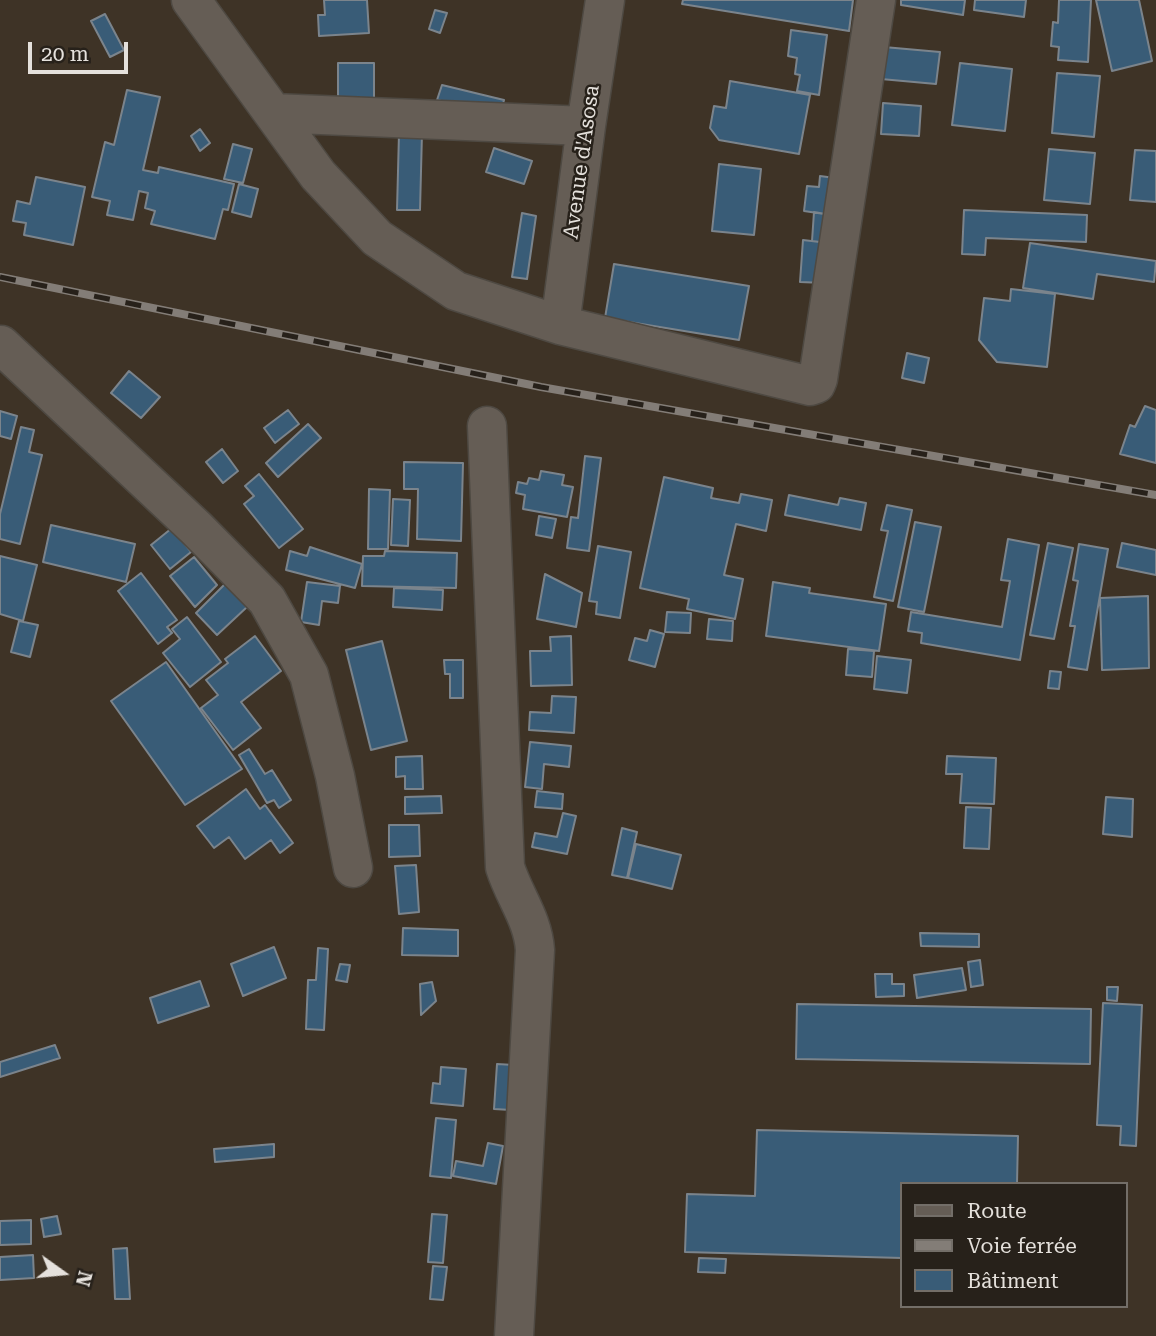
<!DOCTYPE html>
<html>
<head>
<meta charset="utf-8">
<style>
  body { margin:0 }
  #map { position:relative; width:1156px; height:1336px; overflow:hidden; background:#312a23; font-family:"Roboto Serif",serif }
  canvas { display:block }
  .legend { position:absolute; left:900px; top:1182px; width:228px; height:126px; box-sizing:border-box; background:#27211a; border:2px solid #736e68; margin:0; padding:9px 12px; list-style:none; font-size:21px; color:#e5e1dc }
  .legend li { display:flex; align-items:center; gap:14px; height:35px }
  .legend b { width:35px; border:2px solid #736e68 }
  .north { position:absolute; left:28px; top:1238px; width:70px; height:70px; -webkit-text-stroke:5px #27211a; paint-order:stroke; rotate:105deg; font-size:19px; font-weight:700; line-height:28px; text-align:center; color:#e5e1dc }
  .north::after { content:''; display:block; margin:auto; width:24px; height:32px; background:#e5e1dc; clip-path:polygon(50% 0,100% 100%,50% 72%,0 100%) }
  .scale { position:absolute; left:28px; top:42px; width:100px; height:32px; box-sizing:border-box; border:4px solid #e5e1dc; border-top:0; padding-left:9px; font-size:21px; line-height:24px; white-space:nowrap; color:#e5e1dc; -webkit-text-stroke:5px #27211a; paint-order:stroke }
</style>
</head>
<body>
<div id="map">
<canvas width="1156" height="1336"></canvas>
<ul class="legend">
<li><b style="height:9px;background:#655d55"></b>Route</li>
<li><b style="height:9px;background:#837d77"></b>Voie ferrée</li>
<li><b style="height:19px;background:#395c77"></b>Bâtiment</li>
</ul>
<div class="north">N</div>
<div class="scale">20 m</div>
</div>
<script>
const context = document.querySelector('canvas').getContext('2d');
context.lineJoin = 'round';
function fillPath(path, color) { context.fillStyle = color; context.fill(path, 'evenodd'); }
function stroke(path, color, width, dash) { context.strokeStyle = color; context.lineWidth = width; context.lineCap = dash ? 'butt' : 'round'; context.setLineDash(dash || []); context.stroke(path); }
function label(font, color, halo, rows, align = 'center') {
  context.font = font + ' "Roboto Serif",serif'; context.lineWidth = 5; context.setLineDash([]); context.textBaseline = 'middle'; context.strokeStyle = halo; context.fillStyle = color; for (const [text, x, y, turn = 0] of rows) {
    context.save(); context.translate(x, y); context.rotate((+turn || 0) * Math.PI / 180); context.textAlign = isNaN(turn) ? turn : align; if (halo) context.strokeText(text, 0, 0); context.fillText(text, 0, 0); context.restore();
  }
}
fillPath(new Path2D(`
  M0 0H1156V1336H0ZM902 1184H1126V1306H902Z`), '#3e3326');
const building = new Path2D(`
  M324 0H367L369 33 319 36 318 15H325Z
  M683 0H853L849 31 682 4Z
  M901 0H965L963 15 901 5Z
  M975 0H1026L1024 17 974 10Z
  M1059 0H1091L1088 62 1058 60 1059 47 1051 46 1053 22 1058 23Z
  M1096 0H1139L1152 61 1112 71Z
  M435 10 447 13 440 33 429 29Z
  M105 14 124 50 110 57 91 21Z
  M791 30 827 35 819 95 797 91 800 75 795 74 797 58 788 56Z
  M884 47 940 52 936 84 881 79Z
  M338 63H374V102H338Z
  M960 63 1012 69 1005 131 952 125Z
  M1057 73 1100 76 1094 137 1052 133Z
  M730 81 810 95 799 154 719 140 710 128 714 106 726 108Z
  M442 85 504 100 500 115 437 100Z
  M127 90 160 97 143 170 158 173 159 167 234 184 228 210 223 209 215 239 151 224 155 211 145 208 148 193 139 191 133 220 107 215 110 201 92 197 105 142 114 145Z
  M883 103 921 106 919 136 881 134Z
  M200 129 210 143 200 151 191 136Z
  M399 133H422L420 210H397Z
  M233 144 252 149 243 183 224 179Z
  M494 148 532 161 524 184 486 172Z
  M1049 149 1095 153 1090 204 1044 200Z
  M1135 150 1156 151V202L1130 200Z
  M719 164 761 169 754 235 712 231Z
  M820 176 835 178 831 215 804 211 807 186 819 187Z
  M36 177 85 187 73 245 24 235 26 223 13 221 17 201 30 204Z
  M239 184 258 189 251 217 232 212Z
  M964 210 1087 215 1086 242 986 238 985 255 962 254Z
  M814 212 831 215 828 243 812 241Z
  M522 213 536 216 527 279 512 277Z
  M803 240 828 243 824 283 800 282Z
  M1030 243 1156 261 1154 282 1097 274 1093 299 1023 288Z
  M614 264 749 286 739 340 605 318Z
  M1011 289 1055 294 1047 367 997 362 979 340 984 298 1010 301Z
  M907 353 929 358 924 383 902 378Z
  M129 371 160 397 141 418 111 393Z
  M1145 406 1156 410V463L1120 454 1130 425 1135 427Z
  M288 410 299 424 275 443 264 428Z
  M0 411 17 416 11 439 0 436Z
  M308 424 321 438 278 477 266 463Z
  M21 427 34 430 29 452 42 455 20 544 0 539V514Z
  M222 449 238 471 223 483 206 462Z
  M585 456 601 458 589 551 567 548 571 517 578 518Z
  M404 462 463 463 461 541 417 539 418 489H404Z
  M541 471 564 475 562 485 573 487 567 517 523 509 525 495 516 493 518 482 527 484 529 478 539 480Z
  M259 474 303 529 279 548 244 504 254 496 245 486Z
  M664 477 713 488 711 498 739 503 741 494 772 500 766 531 736 524 724 575 743 579 735 619 687 609 689 599 640 588Z
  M369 489 390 490 388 549H368Z
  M789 495 838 505 840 498 866 503 861 530 785 515Z
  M393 499 410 500 408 546 391 545Z
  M887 505 912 510 893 601 874 597 888 531 881 530Z
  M539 516 556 519 552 538 536 535Z
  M915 522 941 527 924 612 898 607Z
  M51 525 135 544 126 582 43 562Z
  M172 528 191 552 170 569 151 545Z
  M1008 539 1039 545 1020 660 921 643 922 633 908 631 911 612 1002 627 1010 581 1001 580Z
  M1048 543 1073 548 1054 639 1030 635Z
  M1122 543 1156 550V575L1117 567Z
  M1079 544 1108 549 1087 670 1068 667 1075 626H1070L1078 581 1073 580Z
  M598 546 631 552 620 618 596 614 597 602 589 601Z
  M310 547 362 564 355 588 286 570 290 551 307 556Z
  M385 551 457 553 456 588 362 586 363 556H384Z
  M0 556 37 565 23 621 0 614Z
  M194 557 217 585 195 607 170 576Z
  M141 573 177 620 167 627 172 633 158 644 118 591Z
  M545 574 582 593 576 627 537 619Z
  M307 582 340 586 338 603 322 601 319 625 301 622Z
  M773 582 810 588 809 593 886 604 879 651 766 636Z
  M226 583 247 607 217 635 196 613Z
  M394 588 443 590 442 610 393 607Z
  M1148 596 1149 668 1102 670 1100 598Z
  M667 612 691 613 690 633 665 632Z
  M187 617 221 662 190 687 163 653 180 639 172 629Z
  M709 619 733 621 732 641 707 639Z
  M19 621 38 625 30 657 11 652Z
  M650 630 664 634 655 667 629 660 635 638 647 641Z
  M255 636 281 671 241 702 261 728 233 750 201 708 218 695 206 680 228 663 225 659Z
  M571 636 572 685 531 686 530 651H551L550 637Z
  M382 641 407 741 371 750 346 650Z
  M848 649 874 651 872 677 846 675Z
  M877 656 911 660 907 693 874 689Z
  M444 660H463V698H450V674H445Z
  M166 662 242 769 185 805 111 701Z
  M1050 671 1061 672 1059 689 1048 688Z
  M552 696 576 697 574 733 529 730 530 712 551 713Z
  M530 742 571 746 569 767 544 764 542 789 525 787Z
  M249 749 265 774 272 770 291 800 279 808 274 800 267 803 239 755Z
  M422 756 423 789H405V776L396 777V757Z
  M947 756 996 758 994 804 960 803 962 774H946Z
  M246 789 260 809 265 805 293 843 280 853 271 840 245 859 229 837 214 848 197 826Z
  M537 791 563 794 562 809 535 807Z
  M441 796 442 813 405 814V797Z
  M1106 797 1133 799 1132 837 1103 834Z
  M966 807 991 808 989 849 964 848Z
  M563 813 576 816 567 854 532 847 535 833 557 837Z
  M389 825H419L420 856 389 857Z
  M622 828 637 832 627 878 612 875Z
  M636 844 681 855 672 889 628 878Z
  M416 865 419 912 399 914 395 866Z
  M403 928 458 930V956L402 955Z
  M920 933 979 934V947L921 946Z
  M274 947 286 978 243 996 231 964Z
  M318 948 328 949 324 1030 306 1029 308 980H316Z
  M980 960 983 985 971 987 968 962Z
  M340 964 350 965 347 982 336 980Z
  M962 968 966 990 917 998 914 975Z
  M875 974H892V984H904V996L876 997Z
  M200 981 209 1006 158 1023 150 998Z
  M432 982 436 1001 421 1015 420 984Z
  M1107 987H1118L1117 1001 1107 1000Z
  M1103 1003 1142 1005 1136 1146 1120 1145 1121 1126 1097 1125Z
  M797 1004 1091 1009 1090 1064 796 1059Z
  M55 1045 60 1058 0 1077V1062Z
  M497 1064 514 1065 511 1110 494 1109Z
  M441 1067 466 1069 463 1106 431 1103 433 1083 440 1084Z
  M436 1118 456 1120 451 1178 430 1176Z
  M757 1130 1018 1136 1017 1184H902V1258L685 1252 687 1194 755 1196Z
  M488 1143 503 1146 496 1184 453 1176 456 1161 483 1166Z
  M274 1144V1157L215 1162 214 1149Z
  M432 1214 447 1215 443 1263 428 1262Z
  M57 1216 61 1234 44 1237 41 1219Z
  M31 1220V1244L0 1245V1221Z
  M127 1248 130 1299H115L113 1249Z
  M33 1255 34 1278 0 1280V1257Z
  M699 1258 726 1259 725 1273 698 1272Z
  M433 1266 447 1267 443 1300 430 1299Z`);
fillPath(building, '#395c77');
stroke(building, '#7b848c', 2);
const minor = new Path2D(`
  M191 0 318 175 377 238 456 291 560 325 810 386 816 384 818 379 876 0
  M273 113 586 126
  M560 325 586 126 605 0
  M1 345 196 528 267 600 309 675 335 776 353 868
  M487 426 505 867C514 896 533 919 535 950L514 1336`);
stroke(minor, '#4e4942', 41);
stroke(minor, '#655d55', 38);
const rail = new Path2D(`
  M0 277 541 387 1156 495`);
stroke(rail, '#837d77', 8);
stroke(rail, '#27211a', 5, [16]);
label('21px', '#e5e1dc', '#27211a', [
  ["Avenue d'Asosa",582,162,-82]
]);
</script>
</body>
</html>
